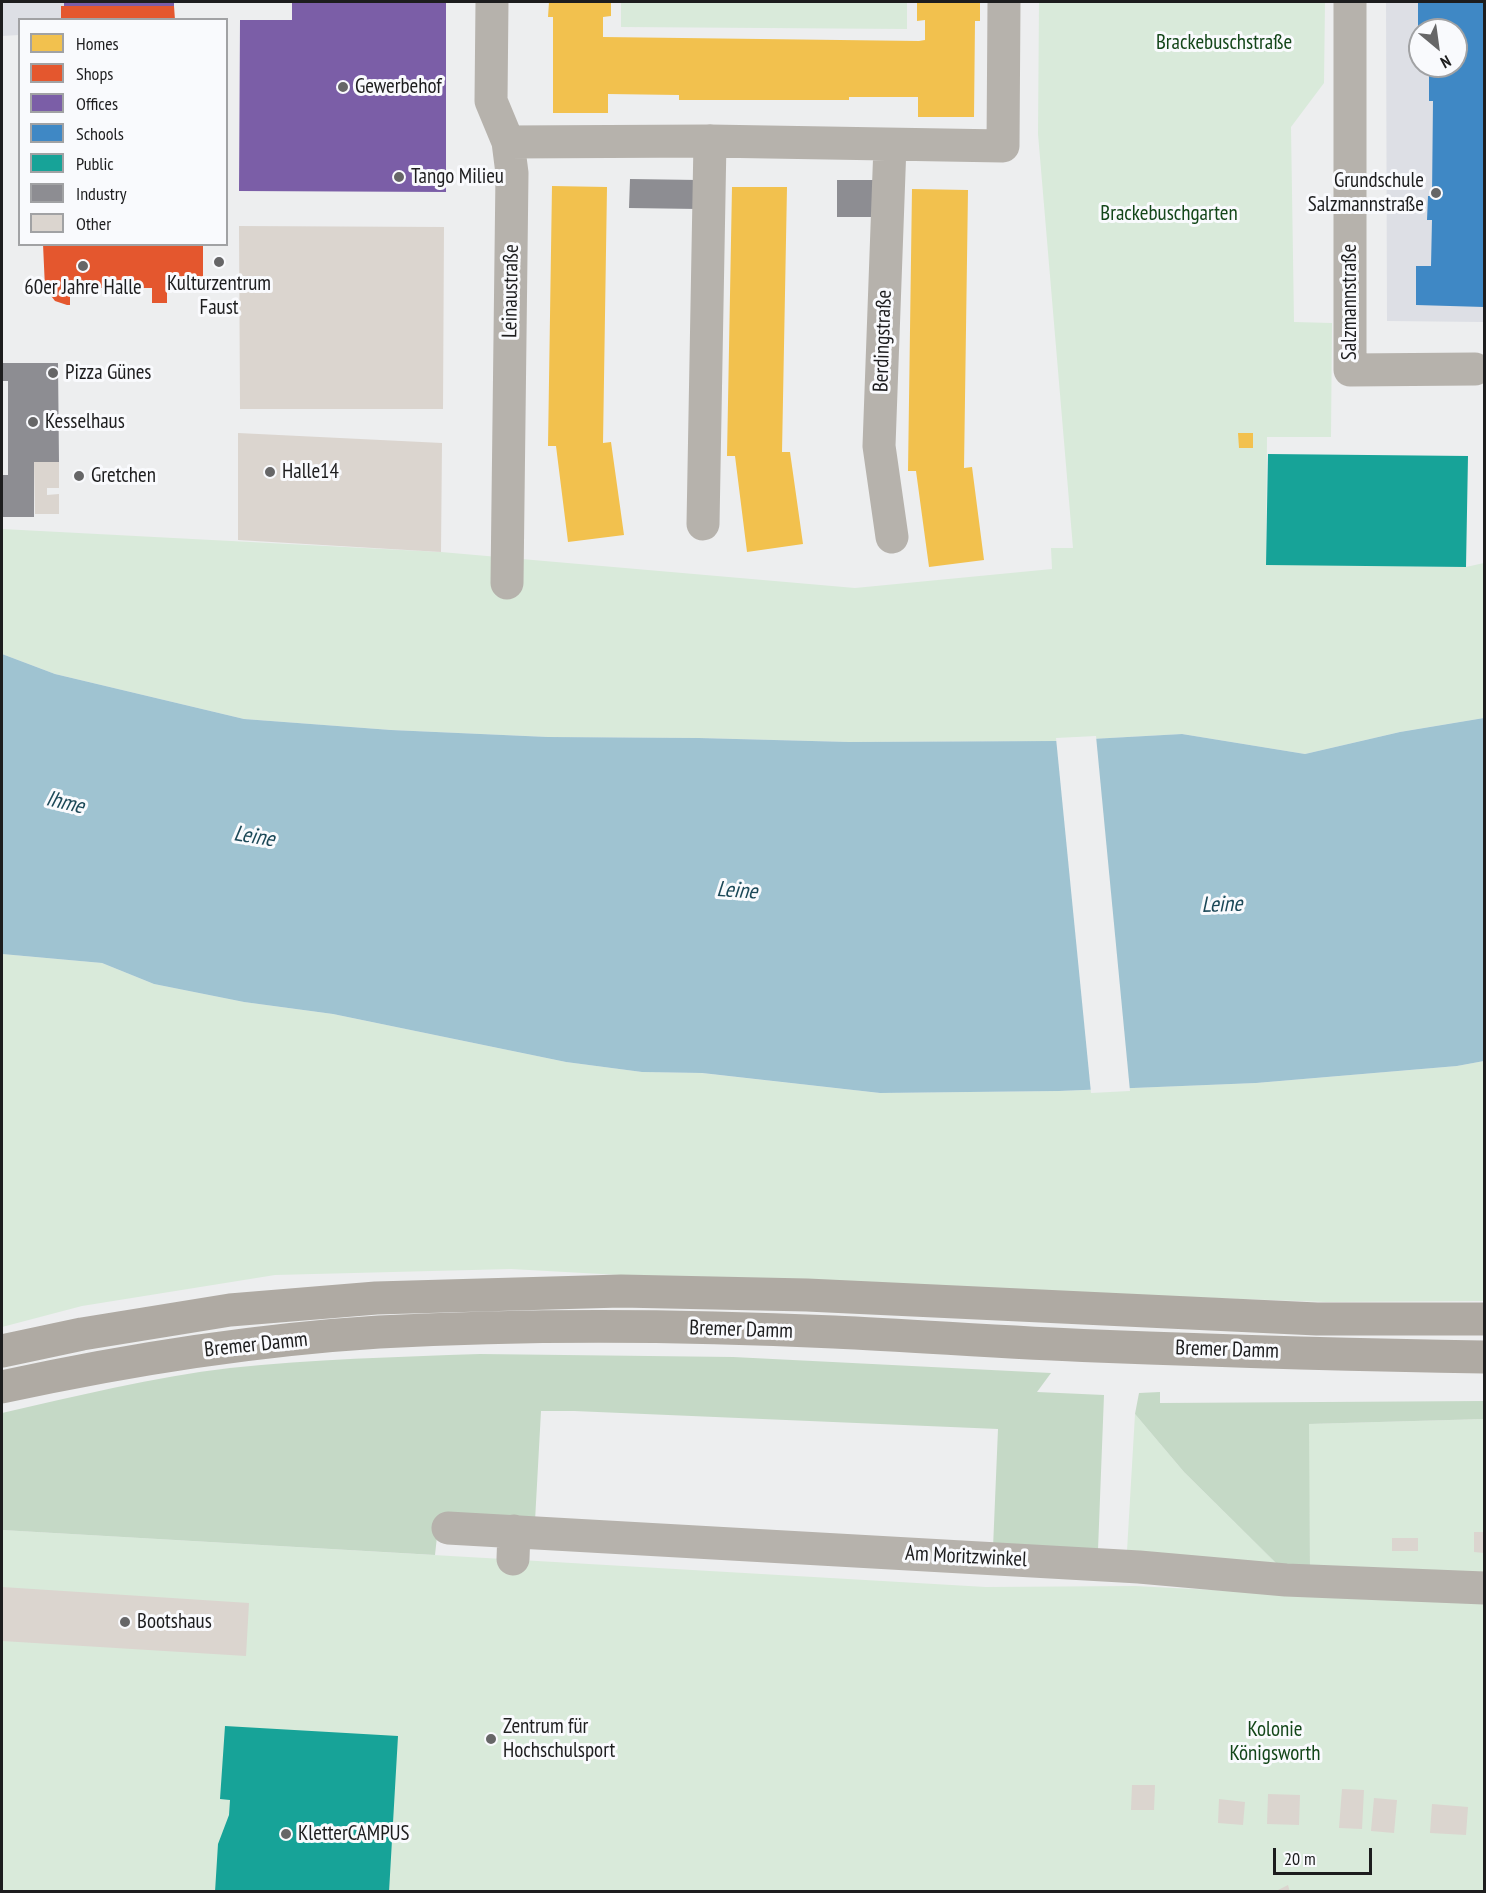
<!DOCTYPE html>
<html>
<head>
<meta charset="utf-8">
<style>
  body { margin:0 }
  #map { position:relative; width:1486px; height:1893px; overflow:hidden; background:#edeeef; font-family:"PT Sans Narrow",sans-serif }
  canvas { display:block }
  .frame { position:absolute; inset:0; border:3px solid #1d1d1e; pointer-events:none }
  .legend { position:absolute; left:18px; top:18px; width:210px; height:228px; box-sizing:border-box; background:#f9fafd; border:2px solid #a1a2a4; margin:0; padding:8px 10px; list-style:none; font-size:18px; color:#1d1d1e }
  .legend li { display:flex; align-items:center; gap:12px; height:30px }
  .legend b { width:30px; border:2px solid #a1a2a4 }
  .north { position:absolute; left:1408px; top:18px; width:60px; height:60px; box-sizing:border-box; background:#f9fafd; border:2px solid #a1a2a4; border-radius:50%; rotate:151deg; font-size:16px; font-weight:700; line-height:24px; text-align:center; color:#1d1d1e }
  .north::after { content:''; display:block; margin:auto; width:21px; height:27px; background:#666667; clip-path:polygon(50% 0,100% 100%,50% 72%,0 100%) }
  .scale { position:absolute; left:1273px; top:1848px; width:99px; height:27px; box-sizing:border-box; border:3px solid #1d1d1e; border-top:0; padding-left:8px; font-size:18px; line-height:21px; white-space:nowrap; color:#1d1d1e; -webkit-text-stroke:4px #f9fafd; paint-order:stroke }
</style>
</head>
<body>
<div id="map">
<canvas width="1486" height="1893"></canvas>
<div class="frame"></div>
<ul class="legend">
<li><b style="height:16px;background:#f2c14e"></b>Homes</li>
<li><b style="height:16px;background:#e4572e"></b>Shops</li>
<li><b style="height:16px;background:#7b5ea7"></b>Offices</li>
<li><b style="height:16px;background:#3f88c5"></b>Schools</li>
<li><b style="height:16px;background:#17a398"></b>Public</li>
<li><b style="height:16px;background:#8d8d92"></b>Industry</li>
<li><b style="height:16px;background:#dbd5cf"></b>Other</li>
</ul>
<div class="north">N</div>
<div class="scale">20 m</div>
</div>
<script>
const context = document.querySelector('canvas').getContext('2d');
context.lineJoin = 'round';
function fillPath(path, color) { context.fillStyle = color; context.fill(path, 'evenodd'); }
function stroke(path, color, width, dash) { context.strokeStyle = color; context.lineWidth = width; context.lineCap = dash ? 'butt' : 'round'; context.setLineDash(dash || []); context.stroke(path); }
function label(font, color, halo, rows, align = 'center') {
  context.font = font + ' "PT Sans Narrow",sans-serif'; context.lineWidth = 6; context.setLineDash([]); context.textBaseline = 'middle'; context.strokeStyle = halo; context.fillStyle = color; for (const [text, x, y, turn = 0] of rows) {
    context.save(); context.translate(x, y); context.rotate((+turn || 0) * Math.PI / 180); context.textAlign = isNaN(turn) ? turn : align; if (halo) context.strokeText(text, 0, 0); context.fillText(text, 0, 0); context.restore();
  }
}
fillPath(new Path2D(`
  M2 2H174V6L61 19 20 20 19 35 2 36Z
  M1386 2H1484V353L1483 322 1387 321ZM1420 30H1456V66H1420Z`), '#dddfe5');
fillPath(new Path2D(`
  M621 2H907V29L621 27Z
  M1039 2H1325L1324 83 1291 127 1294 322 1332 323 1331 437H1267L1266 564 1466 567 1484 563V718L1400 732 1305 754 1182 734 1055 741 849 742 699 738 548 737 391 730 244 719 55 674 2 654V529L441 552 855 588 1052 569 1051 548H1073L1038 134Z
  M2 954 102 963 154 984 244 1002 333 1014 566 1062 642 1072 701 1073 880 1093 1059 1091 1256 1083 1457 1066 1484 1061V1301L1326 1302 709 1280 511 1269 275 1275 82 1306 2 1327Z
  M1135 1414 1184 1472 1281 1568 1127 1551Z
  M1484 1419V1572L1310 1571 1308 1424Z
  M2 1530 986 1587 1135 1586 1484 1604V1891H2Z`), '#d9eada');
fillPath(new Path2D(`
  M480 1354 733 1357 1051 1373 1037 1392 1104 1395 1098 1550 993 1548 998 1429 574 1411H541L535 1521 439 1518 435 1555 2 1530V1413C77 1396 153 1377 230 1368 313 1359 396 1357 480 1354Z
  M1160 1392V1403L1484 1401V1419L1309 1424 1310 1571 1281 1568 1184 1472 1135 1414 1139 1393Z`), '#c5d9c6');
fillPath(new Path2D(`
  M2 654 55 674 244 719 391 730 548 737 699 738 849 742 1055 741 1182 734 1305 754 1400 732 1484 718V1061L1457 1066 1256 1083 1059 1091 880 1093 702 1073 642 1072 566 1062 333 1014 244 1002 154 984 102 963 2 954Z`), '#9fc3d1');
fillPath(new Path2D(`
  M1096 736 1130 1091 1091 1093 1056 738Z`), '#edeeef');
fillPath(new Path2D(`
  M549 2H611V16L603 17V37L919 41 925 40V20L917 21V2H980V21H975L974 117H918V97H849V100H679V95L608 94V113H553V17H548Z
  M552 186 607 187 603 443 611 442 624 535 568 542 556 446H548Z
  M732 187H787L782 452H790L803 544 747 552 735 456H727Z
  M912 189 968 190 964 468 972 467 984 560 929 567 916 471H908Z
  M1238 433H1253V448H1239Z`), '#f2c14e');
fillPath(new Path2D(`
  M61 6H174L175 20H61Z
  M43 244H203V288H167V303H152V288H70V305H67L55 301 45 288Z`), '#e4572e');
fillPath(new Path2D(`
  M64 2H174V6H64Z
  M292 2H446V192L239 191 240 20H292Z`), '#7b5ea7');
fillPath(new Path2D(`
  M1418 2H1484V307L1416 305V266H1431L1432 220H1427L1428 196H1432L1433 101H1429V76H1433V66H1456V30H1418Z`), '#3f88c5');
fillPath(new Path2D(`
  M1268 454 1468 456 1466 567 1266 565Z
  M225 1726 398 1736 389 1892H215L218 1844 229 1815 230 1800 220 1799Z`), '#17a398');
fillPath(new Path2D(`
  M630 179 698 180V209L629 208Z
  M837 180H882V217H837Z
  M2 363H58L59 462H34V517H2V475H8V381H2Z`), '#8d8d92');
fillPath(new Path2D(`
  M239 226 444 227 443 409H240Z
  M238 433 442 443 441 552 238 540Z
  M34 462H59V488H47V495L59 494V514H35Z
  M1474 1532H1484V1553L1474 1552Z
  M1392 1538H1418V1551H1392Z
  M2 1587 249 1603 246 1656 2 1641Z
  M1132 1785H1155L1154 1810H1131Z
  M1342 1789 1364 1790 1362 1829 1339 1828Z
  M1268 1794 1300 1795 1299 1825 1267 1824Z
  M1374 1798 1397 1800 1394 1833 1371 1831Z
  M1219 1799 1245 1802 1243 1825 1218 1823Z
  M1432 1804 1468 1807 1466 1835 1430 1833Z
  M1288 1885 1290 1892H1274Z`), '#dbd5cf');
stroke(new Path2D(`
  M492 2 491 101 508 142 512 173 507 583
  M1350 2V370L1475 369
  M508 142 710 141 1003 146 1004 2
  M890 145 879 446 892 537
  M703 524 710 141
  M448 1528 1139 1567 1286 1580 1484 1588
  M513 1559 514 1531`), '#b6b2ac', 33);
stroke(new Path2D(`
  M2 1351 82 1334 230 1310 376 1298 621 1291 807 1295 1317 1319H1484
  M2 1387C126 1360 252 1340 379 1332 530 1324 683 1325 834 1332 922 1336 1009 1343 1096 1346 1225 1351 1355 1355 1484 1357`), '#afaaa3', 33);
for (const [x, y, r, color] of [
  [343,87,6,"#666667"],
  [399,177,6,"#666667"],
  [1436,193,6,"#666667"],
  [219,262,6,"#666667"],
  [83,266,6,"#666667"],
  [53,373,6,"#666667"],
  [33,422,6,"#666667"],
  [270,472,6,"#666667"],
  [79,476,6,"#666667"],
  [125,1622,6,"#666667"],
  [491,1739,6,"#666667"],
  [286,1834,6,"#666667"]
]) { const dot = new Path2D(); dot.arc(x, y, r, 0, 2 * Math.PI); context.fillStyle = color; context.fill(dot); stroke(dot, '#f9fafd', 2); }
label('21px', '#134619', '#f9fafd', [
  ["Brackebuschstraße",1224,43],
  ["Brackebuschgarten",1169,214],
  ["Kolonie",1275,1730],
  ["Königsworth",1275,1754]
]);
label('21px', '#1d1d1e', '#f9fafd', [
  ["Gewerbehof",355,87],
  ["Tango Milieu",411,177],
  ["Grundschule",1424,181,"right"],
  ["Salzmannstraße",1424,205,"right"],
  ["Kulturzentrum",219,284,"center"],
  ["Faust",219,308,"center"],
  ["60er Jahre Halle",83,288,"center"],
  ["Pizza Günes",65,373],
  ["Kesselhaus",45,422],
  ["Halle14",282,472],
  ["Gretchen",91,476],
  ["Bootshaus",137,1622],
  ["Zentrum für",503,1727],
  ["Hochschulsport",503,1751],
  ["KletterCAMPUS",298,1834]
], 'left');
label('21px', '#1d1d1e', '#f9fafd', [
  ["Leinaustraße",511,291,-89],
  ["Salzmannstraße",1350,302,-90],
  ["Berdingstraße",883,341,-88],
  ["Bremer Damm",741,1330,2],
  ["Bremer Damm",256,1345,-6],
  ["Bremer Damm",1227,1350,2],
  ["Am Moritzwinkel",966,1557,3]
]);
label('italic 22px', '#1b4857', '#f9fafd', [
  ["Ihme",65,803,13],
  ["Leine",254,837,9],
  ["Leine",737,891,4],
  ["Leine",1222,905,-2]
]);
</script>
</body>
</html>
